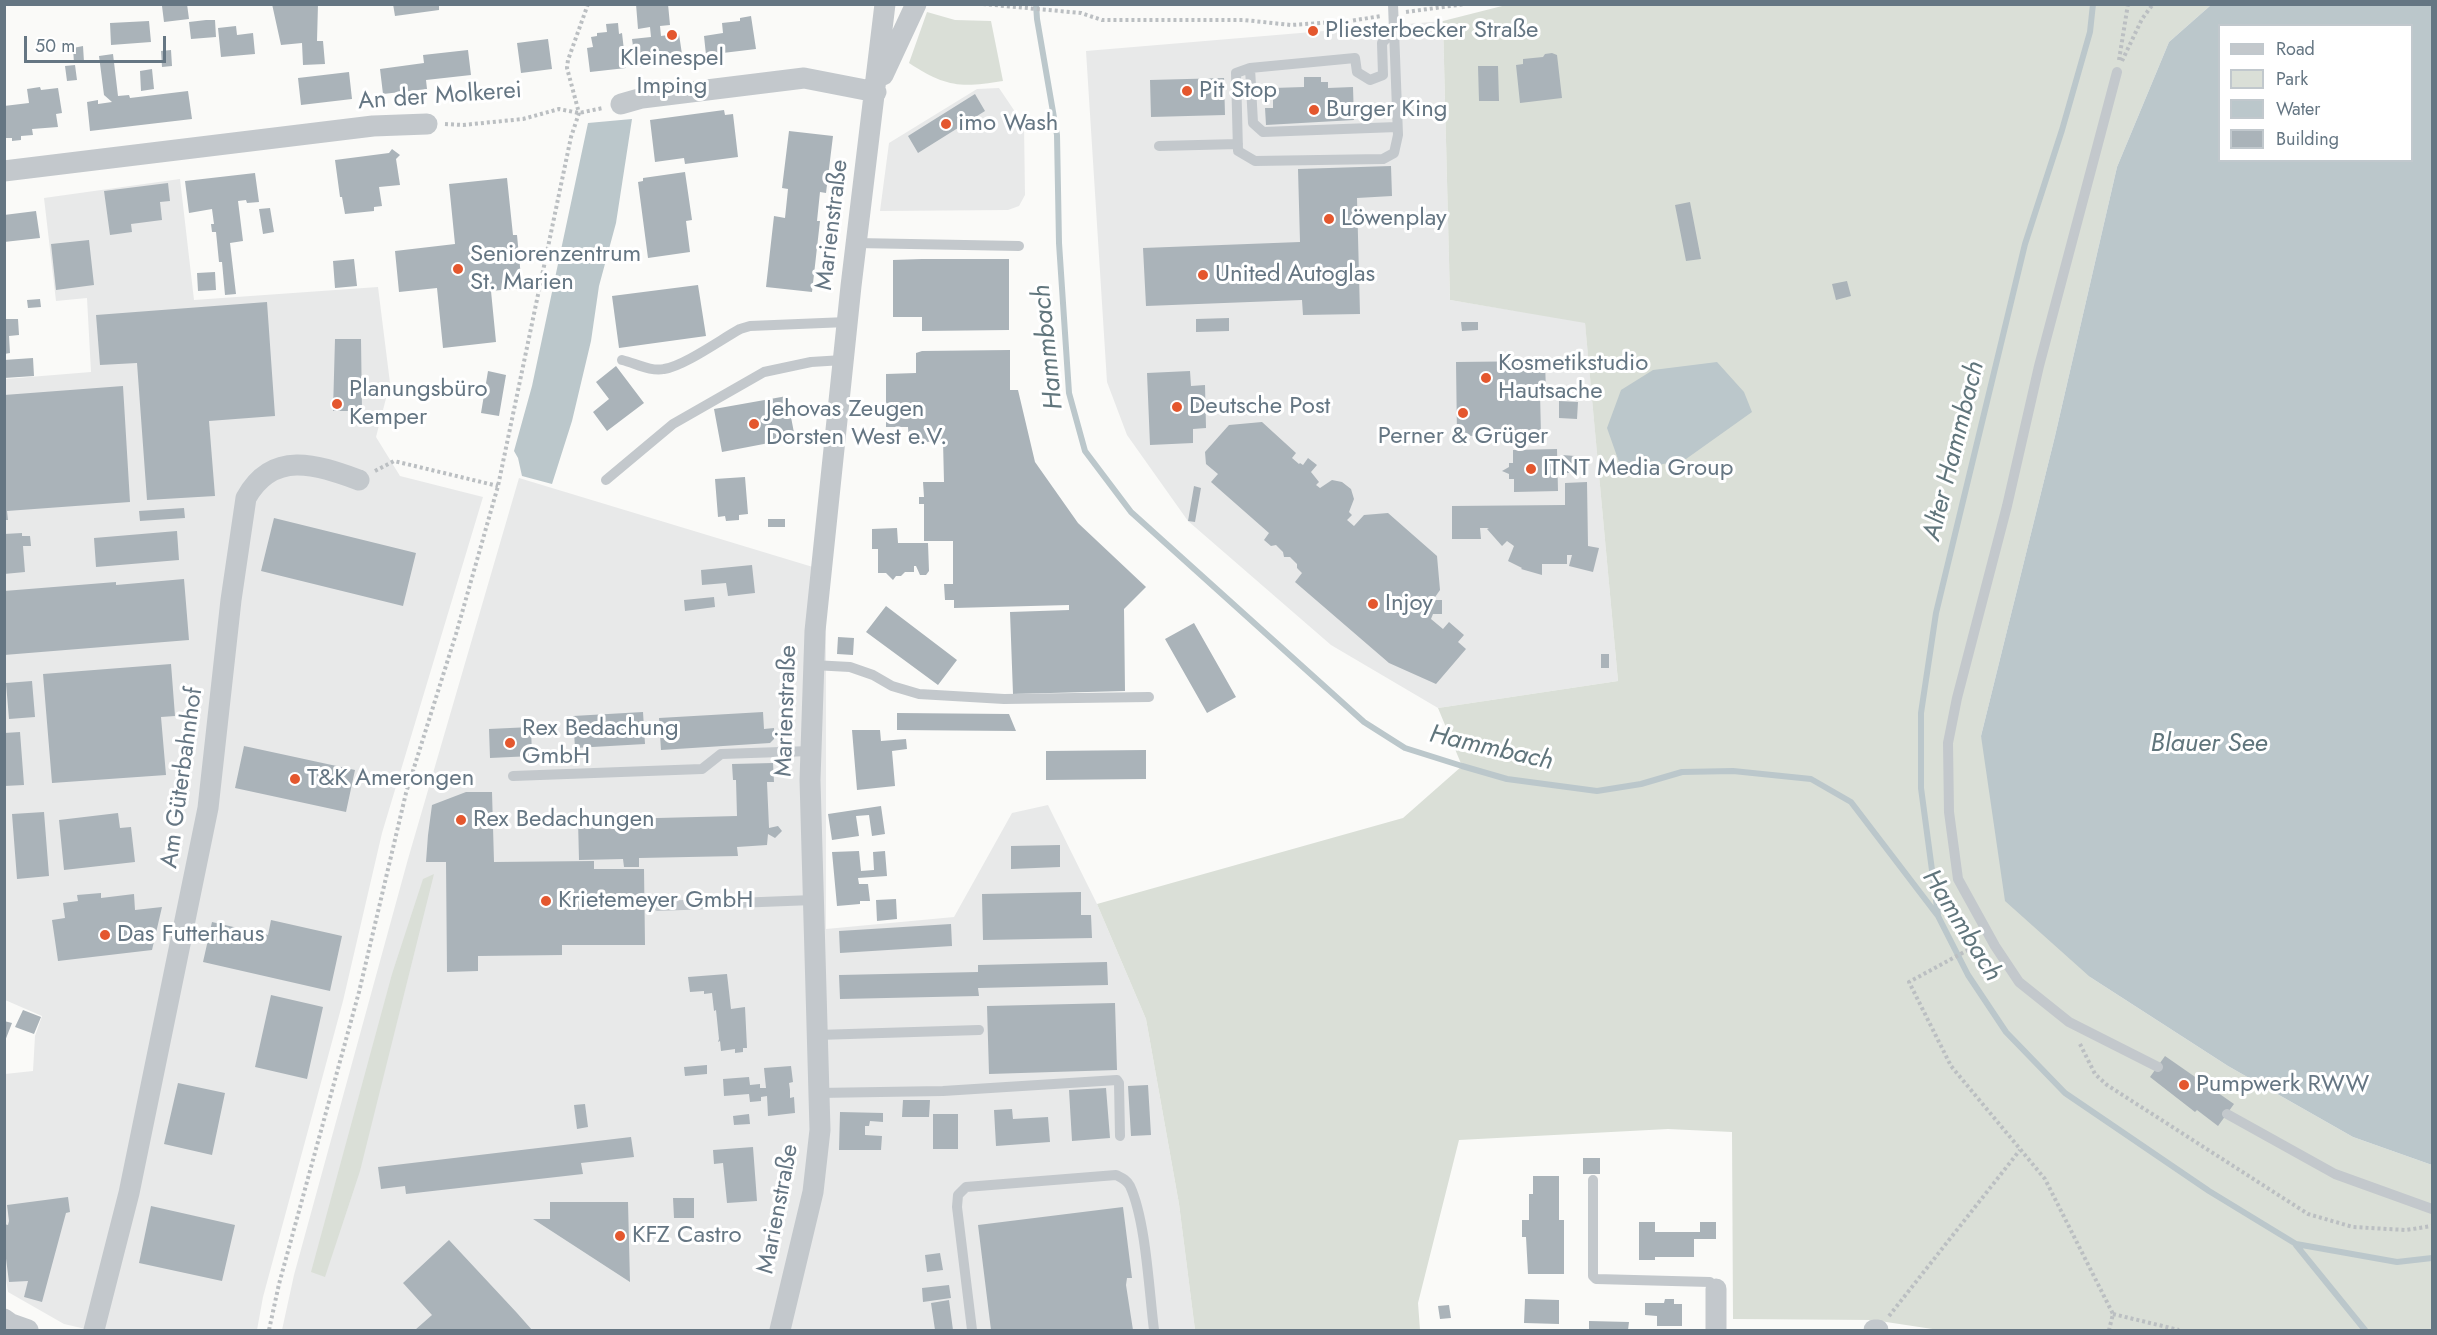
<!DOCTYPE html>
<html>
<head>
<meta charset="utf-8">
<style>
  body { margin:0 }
  #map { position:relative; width:2437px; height:1335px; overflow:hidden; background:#fafaf8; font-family:Jost,sans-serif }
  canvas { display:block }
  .frame { position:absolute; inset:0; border:6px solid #657683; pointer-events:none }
  .legend { position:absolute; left:2218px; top:24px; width:195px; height:138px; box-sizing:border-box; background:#fff; border:2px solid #c1c8cd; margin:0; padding:8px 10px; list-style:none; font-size:18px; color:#657683 }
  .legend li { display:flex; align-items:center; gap:12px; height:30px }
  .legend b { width:30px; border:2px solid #c1c8cd }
  .scale { position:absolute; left:24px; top:36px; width:142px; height:27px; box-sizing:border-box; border:3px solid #657683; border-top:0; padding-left:8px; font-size:18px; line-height:21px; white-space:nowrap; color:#657683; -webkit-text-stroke:4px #fff; paint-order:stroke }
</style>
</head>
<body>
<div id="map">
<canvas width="2437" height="1335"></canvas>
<div class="frame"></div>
<ul class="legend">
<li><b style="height:8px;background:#c3c8cc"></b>Road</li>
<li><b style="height:16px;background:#dadfd7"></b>Park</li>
<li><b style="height:16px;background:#bbc7cb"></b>Water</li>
<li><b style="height:16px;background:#aab3b9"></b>Building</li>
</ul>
<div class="scale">50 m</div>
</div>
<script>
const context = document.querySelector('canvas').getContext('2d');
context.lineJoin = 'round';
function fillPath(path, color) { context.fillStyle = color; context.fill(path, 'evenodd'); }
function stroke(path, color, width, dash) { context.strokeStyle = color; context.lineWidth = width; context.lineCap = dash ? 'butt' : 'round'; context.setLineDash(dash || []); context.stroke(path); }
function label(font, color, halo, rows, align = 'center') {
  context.font = font + ' Jost,sans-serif'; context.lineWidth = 6; context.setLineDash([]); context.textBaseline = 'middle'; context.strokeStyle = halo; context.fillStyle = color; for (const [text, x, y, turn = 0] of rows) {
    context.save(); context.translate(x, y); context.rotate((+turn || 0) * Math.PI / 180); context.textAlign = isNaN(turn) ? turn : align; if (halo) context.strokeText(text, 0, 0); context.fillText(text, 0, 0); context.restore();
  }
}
fillPath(new Path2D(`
  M1443 21 1450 300 1585 322 1618 681 1438 708 1331 645 1188 521 1127 435 1107 382 1086 51Z
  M999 88 1024 125 1025 195 1019 206 1008 210 880 211 889 143 977 89Z
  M180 179 194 300 378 287 390 383 376 437 400 476 483 497 382 833 343 1001 263 1297 257 1330H90L64 1324 8 1292 4 1267 5 1074 33 1071 35 1036 42 1016 5 1000V379L91 372 87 298 56 301 44 198Z
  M519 478 826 571V929L954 917 1012 813 1048 805 1097 904 1146 1019 1179 1204 1195 1330H282L294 1275 408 859Z`), '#e8e9e9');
fillPath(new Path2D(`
  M1510 4 2211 5 2169 42 2117 167 2055 436 1981 736 2090 977 2228 1066 2353 1137 2432 1165V1330H1939L1873 1320 1733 1319 1732 1132 1668 1129 1459 1140 1418 1303 1420 1330H1195L1179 1204 1146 1019 1097 904 1403 818 1462 766 1438 708 1618 681 1585 323 1450 300 1443 21Z
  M927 12 955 20 991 21 1003 81C960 88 946 87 909 63Z
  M434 874 360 1171 325 1277 311 1272 392 974 423 879Z`), '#dadfd7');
fillPath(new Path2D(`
  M2211 5H2432V1165L2353 1137 2228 1066 2090 977 2005 901 1981 736 2055 436 2117 167 2169 42ZM2220 26H2412V160H2220Z
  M632 119 616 223 599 286 591 341 572 421 552 484 522 476 518 458 514 451 532 386 588 123Z
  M1717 362 1744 392 1752 412 1686 459 1654 466 1619 462 1607 428 1621 390 1653 370Z`), '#bbc7cb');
stroke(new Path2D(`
  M1036 4 1037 19 1057 135 1059 243 1069 393 1085 451 1131 512 1364 722 1405 748 1462 766 1507 779 1597 791 1641 784 1682 772 1733 771 1811 779 1851 802 1938 916 1968 975 2006 1032 2065 1093 2209 1191 2296 1244 2397 1262 2432 1258
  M1938 915 1921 788V713L1936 613 2025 244 2062 130 2090 32 2093 4
  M2296 1245 2365 1330`), '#bbc7cb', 6);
fillPath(new Path2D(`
  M187 4 189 19 164 22 162 6Z
  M272 4H318L317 41H323L325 64 303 65 302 43 281 45Z
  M393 4H439V10L395 16Z
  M636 4H668L670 25 660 26 661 36 668 35V33L669 35 679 34 683 61 636 67 632 39 651 37 650 27 638 29Z
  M751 16 756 49 706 55 704 36 723 33 722 23 740 21V18Z
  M206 20H215L216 37 191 39 189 22Z
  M149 21 151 42 111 45 110 23Z
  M618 23 619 34 622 33 626 68 590 72 587 48 593 47 591 37 597 36V33L607 32 606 24Z
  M236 26 237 35 253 33 255 54 221 57 218 28Z
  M548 39 552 69 521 73 517 43Z
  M83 46 84 62 74 63 73 48Z
  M171 50 172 66 162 67 161 51Z
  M468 50 471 75 426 80 427 89 383 94 380 69 424 63 423 55Z
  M1552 53 1557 55 1562 98 1520 103 1516 65 1523 64V59L1543 57 1545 54Z
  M113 54 118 96 129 95 130 98 188 91 192 119 90 131 87 102 98 100V104L112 102 104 95 99 56Z
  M75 65 77 80 67 81 65 66Z
  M1478 66H1498L1499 101H1479Z
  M152 69 154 89 141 91 140 71Z
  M349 72 352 99 301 105 298 78Z
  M1304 77H1321V82H1328V88L1353 87 1354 120 1266 125 1265 108H1273V88L1304 87Z
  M1224 78 1225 115 1151 117 1150 80Z
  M40 87 41 90 58 88 62 113 56 114 58 127 32 129 33 135 21 136V140L12 141V138H4V106L29 103 27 89Z
  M975 94 985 111 918 153 908 136Z
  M724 110 725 115 733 114 738 157 685 164 684 158 655 162 650 120Z
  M789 131 833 136 826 193 820 192 817 221H820L812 292 766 287 774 216 785 218 788 189 782 188Z
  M392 149 400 155 396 159 400 185 379 187 382 206 374 207V211L345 214 342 197H340L335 160 389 153Z
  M1391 166 1392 196 1357 198 1360 314 1303 315 1302 300 1146 306 1143 248 1300 242 1298 169Z
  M685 172 692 220 686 221 690 252 648 258 638 182 643 181V178Z
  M255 173 259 202 247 203 246 200 238 201 243 241 230 243 236 294 225 295 222 262H219L216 232H212L211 224H214L212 209 189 213 185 181Z
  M507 178 513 235H517L522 288 491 291 496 342 443 348 437 288 399 292 395 251 455 244 449 184Z
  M168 183 170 201 160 202 162 220 131 224 132 232 110 235 104 191Z
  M1690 202 1701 259 1686 261 1675 205Z
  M270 208 274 232 263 234 259 209Z
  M36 211 40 238 4 242V215Z
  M89 240 94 285 56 290 51 244Z
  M354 259 357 286 335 288 333 261Z
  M922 259H1009V330L922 331V317H893V260Z
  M215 272 216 290 198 291 197 273Z
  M1847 281 1851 296 1836 300 1832 284Z
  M698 285 706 336 619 348 612 296Z
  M40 299 41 307 28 308 27 300Z
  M267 302 275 416 209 421 215 496 147 500 137 363 100 365 96 315Z
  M1229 318V331L1196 332V319Z
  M4 319H18L19 335 9 336 10 353 4 354Z
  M1461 322H1478V330L1462 331Z
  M335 339H361L362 411H333Z
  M1010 350V390H1018L1035 462 1078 523 1146 587 1124 609 1125 691 1013 694 1010 612 1069 610V605L954 608V600H945L944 584H953V541H924V504H919V497H924L923 482H944L943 441 909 443 908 427H886V374L916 373V353L922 351Z
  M33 358 34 376 4 378V360Z
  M1545 361 1546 393H1540L1541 435 1457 436 1456 362Z
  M616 366 644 403 607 431 593 412 609 399 596 382Z
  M488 371 506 375 499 416 481 413Z
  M1190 371 1191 386 1205 385 1206 428 1193 429V443L1150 445 1147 373Z
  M123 386 130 502 7 511 8 520H4V395Z
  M787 396 795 438 722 452 714 409Z
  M1559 401 1578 402 1577 419 1559 418Z
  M1262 422 1296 453 1292 458 1299 464 1300 463 1303 465 1308 458 1317 465 1311 472 1319 482 1316 485 1320 488 1332 480 1342 482 1351 489 1354 499 1349 512 1352 515 1347 520 1354 526 1364 515 1388 513 1437 556 1440 590 1433 600H1442V614H1433L1431 619 1443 629 1449 622 1464 635 1458 642 1466 649 1436 684 1389 663 1295 582 1302 573 1297 568V564L1290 557H1284L1283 552 1276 545 1271 546 1264 540 1269 533 1211 482 1218 474 1206 464 1205 452 1229 425Z
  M1557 449 1558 491 1514 492V479H1509V474L1502 471 1509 467V463H1513V450Z
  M1562 455 1575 456 1574 473H1562Z
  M745 477 748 514 739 515V520L726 521 725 516 718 517 715 479Z
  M1587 482 1588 546 1599 548 1593 572 1569 566 1572 555H1567V564H1542V575L1521 569 1522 568 1508 561 1514 546 1507 541 1502 546 1487 529 1489 528H1480L1481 539H1452V506L1565 505V483Z
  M1194 486 1201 488 1195 522 1188 521Z
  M184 508 185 518 140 521 139 511Z
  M274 518 416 553 403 606 261 571Z
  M768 519H785V527H768Z
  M897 528 898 543H928L929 571 926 575H920L916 566H914V572H905L901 576H896L893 580 886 573H878V549H872V529Z
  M177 531 179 560 96 567 94 538Z
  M22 533V536H30L31 546H23L25 572 4 574V534Z
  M752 565 755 593 728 596 726 583 702 585 701 570Z
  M184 579 189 640 4 655V591L116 582V585Z
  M714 597 715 607 685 611 684 600Z
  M886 606 957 660 938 685 866 632Z
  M1194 623 1236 697 1207 713 1165 639Z
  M838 637 854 638 853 655 837 654Z
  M1601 654H1609V668H1601Z
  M171 664 175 716 161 717 166 775 52 783 43 674Z
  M32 681 35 717 9 719 6 683Z
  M643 712 645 744 575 748 573 716Z
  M763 712 764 729 774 728V739L770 743 661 750 659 718Z
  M897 713 1009 714 1016 731 897 730Z
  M531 727 532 756 490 758 489 729Z
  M852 730H880L881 741 906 739 907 749 892 751 895 786 857 790Z
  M20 732 24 785 4 786V733Z
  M244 746 355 770 346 812 235 788Z
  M1146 750V779L1046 780V751Z
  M773 763 774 782H767L769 828 778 826 782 831 775 838 768 834 767 845 737 847 738 856 639 858V867H624L623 859 579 860 578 820 737 816 736 780H733L732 764Z
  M466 792H492L494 862 594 861V869H644L645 945H562V955L478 956V971L447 972 446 862H426L428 835 432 805Z
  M881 806 885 834 872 836 869 815 856 816 859 836 832 840 828 814Z
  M44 812 49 876 17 879 12 814Z
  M118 813 120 828 131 827 135 862 64 870 59 820Z
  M1060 845V867L1011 869V846Z
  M859 851 861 871 874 870 873 852 885 851 887 876 858 878 859 884H868L870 901H860V904L837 906 832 852Z
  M1081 892V915H1091L1092 938 983 940 982 894Z
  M101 893V898L134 894 135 910 162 907 152 950 58 961 52 920 65 918 63 903 78 901 77 895Z
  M896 899 897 919 877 921 876 900Z
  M271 920 342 936 330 991 203 962 212 922 268 935Z
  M951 924 952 946 840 953 839 931Z
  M1107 962 1108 985 978 988 979 996 840 999 839 975 978 972V965Z
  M727 974 731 1009 745 1007 747 1048H743V1052L735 1053V1049L721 1051 720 1041 718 1042 719 1039 716 1010 714 1011 712 993 704 994V991L690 992 688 977Z
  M271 995 323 1007 307 1079 255 1067Z
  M1115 1003 1117 1070 989 1074 987 1006Z
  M23 1010 41 1017 34 1034 15 1027Z
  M4 1021 12 1023 5 1041H4Z
  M2165 1056 2234 1104 2218 1126 2197 1110 2195 1112 2150 1077Z
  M707 1065V1074L685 1076 684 1067Z
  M791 1066 793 1082 789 1083 790 1090V1098L794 1097 795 1113 768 1116 767 1096 761 1097V1101L750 1102 749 1094 724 1096 723 1079 749 1077 750 1085 760 1084V1088H766L764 1068Z
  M178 1083 225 1093 212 1155 164 1144Z
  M1148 1085 1151 1135 1131 1136 1128 1086Z
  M1106 1088 1110 1138 1072 1141 1069 1090Z
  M903 1100H930L929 1117H902Z
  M585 1104 588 1127 577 1129 574 1105Z
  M1012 1109 1013 1119 1048 1117 1050 1142 996 1146 994 1110Z
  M840 1112 883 1113V1122L870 1121 869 1126H865V1135L882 1136 881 1150H839Z
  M749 1114 750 1124 734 1125 733 1116Z
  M933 1114H958V1149H933Z
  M631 1137 634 1157 581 1163 583 1174 406 1194 405 1186 381 1189 378 1167Z
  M753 1147 757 1201 727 1203 723 1163 714 1164 713 1150Z
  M1583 1158H1600V1174H1583Z
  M1533 1176H1559V1220H1564V1274H1528L1526 1237H1522V1220H1529V1194H1533Z
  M68 1197 70 1212 66 1213 42 1302 24 1297 28 1281 9 1282 4 1243V1224L8 1225 9 1221 7 1205Z
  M673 1198H694V1218H674Z
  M550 1202H628L630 1282 533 1219H550Z
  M151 1206 235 1225 222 1281 139 1263Z
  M1123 1207 1132 1278H1127L1126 1285 1133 1330H991L978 1225Z
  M1639 1222H1655V1232H1700V1222H1716V1239H1694V1257H1655V1260H1639Z
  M449 1240 517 1313 532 1330H415L432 1315 403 1283Z
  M940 1253 943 1270 927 1272 925 1255Z
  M949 1285 951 1298 923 1302 922 1288Z
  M1525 1299 1559 1300V1324L1524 1323Z
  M1665 1299H1674V1304H1682V1326H1657V1316L1645 1315V1303H1664Z
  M949 1300 953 1330H935L931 1303Z
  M1449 1305 1451 1318 1440 1319 1438 1306Z
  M1589 1321 1629 1322 1628 1330H1589Z`), '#aab3b9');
stroke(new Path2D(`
  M983 4 1081 13 1102 20H1244L1291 25 1350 21 1381 16
  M1406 12 1465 4
  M2119 60 2128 4
  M2122 61 2142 19 2153 4
  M445 124 463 125 523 119 559 109 579 113 603 108
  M375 471 394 461 498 486
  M1979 944 1909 982 1951 1066 2045 1179 2113 1314 2109 1330
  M2080 1044 2095 1074 2107 1085 2308 1214 2353 1227 2406 1230 2432 1226
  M2113 1314 2179 1330
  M1889 1316 2020 1150
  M269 1330 279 1284 359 992 406 793 456 634 498 486 571 137 579 113 567 68 568 60 588 4`), '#bbbfc2', 4, [3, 3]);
stroke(new Path2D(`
  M1394 30 1382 43 1383 75 1370 80 1357 72 1355 58 1250 68 1253 123 1263 132 1397 127
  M1250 68 1236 73 1238 151 1255 161 1383 159 1394 153 1398 135 1393 4
  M2117 72 2039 366 2007 506 1957 698 1948 743 1949 812 1958 879 1995 946 2019 982 2069 1022 2158 1067
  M1159 146 1238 144
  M856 243 1019 246
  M622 360C635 363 651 372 664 369 684 366 720 340 740 329L750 326 847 322
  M606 480 673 424 764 372 811 362 843 360
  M813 665 850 667 873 675 892 686 919 694 1004 699 1149 697
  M513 776 702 769 721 754 811 751
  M658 906 813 900
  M817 1035 979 1030
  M818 1093 943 1091 1117 1080 1119 1083 1120 1136
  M2227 1114 2335 1174 2432 1209
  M1593 1180V1276L1596 1279 1710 1282 1716 1289
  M972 1330 957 1207 958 1195 966 1187 1116 1175C1122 1178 1127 1180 1130 1186 1146 1221 1149 1291 1154 1330`), '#c3c8cc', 10);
stroke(new Path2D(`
  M883 75 916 4
  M621 104 642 98 804 78 876 92
  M4 171 373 126 427 124
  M1716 1289V1330
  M4 1319 11 1324 28 1330
  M94 1330 129 1193 208 808 231 600 246 498C273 449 317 465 359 480
  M780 1330 813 1192 820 1130 810 780 815 631 851 286 885 4
  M1874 1330H1878`), '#c3c8cc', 21);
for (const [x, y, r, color] of [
  [1313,31,6,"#e4572e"],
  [672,35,6,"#e4572e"],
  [1187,91,6,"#e4572e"],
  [1314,110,6,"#e4572e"],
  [946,124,6,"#e4572e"],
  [1329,219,6,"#e4572e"],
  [458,269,6,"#e4572e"],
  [1203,275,6,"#e4572e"],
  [1486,378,6,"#e4572e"],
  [337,404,6,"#e4572e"],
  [1177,407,6,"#e4572e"],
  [1463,413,6,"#e4572e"],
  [754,424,6,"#e4572e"],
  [1531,469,6,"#e4572e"],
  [1373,604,6,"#e4572e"],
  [510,743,6,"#e4572e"],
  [295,779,6,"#e4572e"],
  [461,820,6,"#e4572e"],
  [546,901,6,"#e4572e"],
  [105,935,6,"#e4572e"],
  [2184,1085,6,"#e4572e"],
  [620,1236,6,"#e4572e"]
]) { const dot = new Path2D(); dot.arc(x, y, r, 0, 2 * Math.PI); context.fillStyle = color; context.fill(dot); stroke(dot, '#fff', 2); }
label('24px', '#657683', '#fff', [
  ["Pliesterbecker Straße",1325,31],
  ["Kleinespel",672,59,"center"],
  ["Imping",672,87,"center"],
  ["Pit Stop",1199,91],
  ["Burger King",1326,110],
  ["imo Wash",958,124],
  ["Löwenplay",1341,219],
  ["Seniorenzentrum",470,255],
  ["St. Marien",470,283],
  ["United Autoglas",1215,275],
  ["Kosmetikstudio",1498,364],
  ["Hautsache",1498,392],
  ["Planungsbüro",349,390],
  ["Kemper",349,418],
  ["Deutsche Post",1189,407],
  ["Jehovas Zeugen",766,410],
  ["Dorsten West e.V.",766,438],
  ["Perner & Grüger",1463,437,"center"],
  ["ITNT Media Group",1543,469],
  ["Injoy",1385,604],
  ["Rex Bedachung",522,729],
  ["GmbH",522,757],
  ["T&K Amerongen",307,779],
  ["Rex Bedachungen",473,820],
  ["Krietemeyer GmbH",558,901],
  ["Das Futterhaus",117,935],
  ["Pumpwerk RWW",2196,1085],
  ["KFZ Castro",632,1236]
], 'left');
label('24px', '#657683', '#fff', [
  ["An der Molkerei",440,97,-4],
  ["Marienstraße",833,225,-83],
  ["Marienstraße",787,711,-88],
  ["Am Güterbahnhof",183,778,-82],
  ["Marienstraße",779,1209,-79]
]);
label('italic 26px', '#60757c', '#fff', [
  ["Hammbach",1049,347,-96],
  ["Alter Hammbach",1955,451,-76],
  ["Blauer See",2209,745],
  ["Hammbach",1491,749,13],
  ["Hammbach",1961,926,58]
]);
</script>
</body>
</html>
